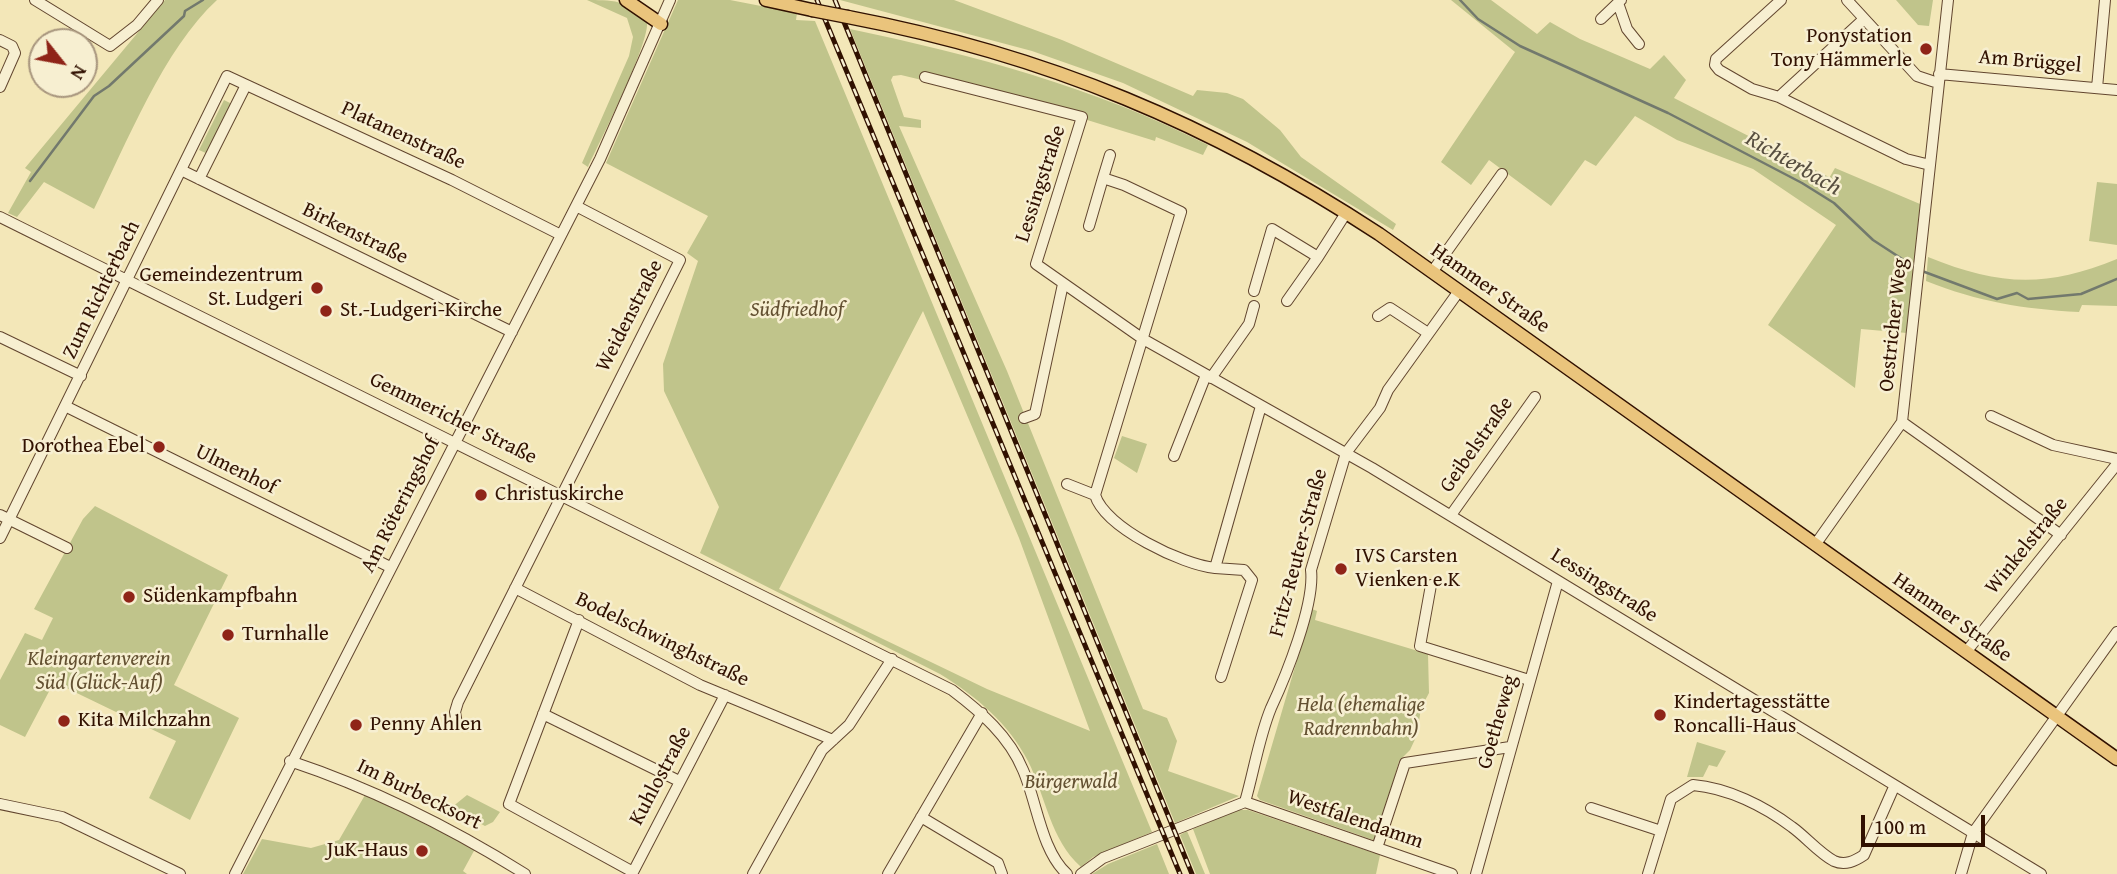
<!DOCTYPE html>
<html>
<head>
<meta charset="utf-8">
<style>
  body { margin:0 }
  #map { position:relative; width:2117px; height:874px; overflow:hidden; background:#f3e7b8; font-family:"Gentium Book Plus",serif }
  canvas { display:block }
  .north { position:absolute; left:28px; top:28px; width:70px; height:70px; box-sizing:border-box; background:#f7efd1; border:2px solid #a8967e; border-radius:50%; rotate:121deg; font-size:19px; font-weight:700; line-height:28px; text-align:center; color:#311101 }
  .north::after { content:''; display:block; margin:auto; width:24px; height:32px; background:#8f2418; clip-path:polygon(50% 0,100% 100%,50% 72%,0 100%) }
  .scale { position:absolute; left:1861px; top:815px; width:124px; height:32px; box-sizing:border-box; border:4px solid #311101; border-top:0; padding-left:9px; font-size:21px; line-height:24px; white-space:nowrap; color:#311101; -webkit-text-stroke:5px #f7efd1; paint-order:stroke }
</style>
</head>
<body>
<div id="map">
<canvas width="2117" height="874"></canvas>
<div class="north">N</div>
<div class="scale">100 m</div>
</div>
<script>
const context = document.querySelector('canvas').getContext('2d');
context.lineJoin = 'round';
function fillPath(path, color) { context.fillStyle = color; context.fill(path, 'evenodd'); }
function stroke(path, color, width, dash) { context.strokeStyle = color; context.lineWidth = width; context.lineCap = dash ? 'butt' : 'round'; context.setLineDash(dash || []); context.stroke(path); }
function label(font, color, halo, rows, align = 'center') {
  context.font = font + ' "Gentium Book Plus",serif'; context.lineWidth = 5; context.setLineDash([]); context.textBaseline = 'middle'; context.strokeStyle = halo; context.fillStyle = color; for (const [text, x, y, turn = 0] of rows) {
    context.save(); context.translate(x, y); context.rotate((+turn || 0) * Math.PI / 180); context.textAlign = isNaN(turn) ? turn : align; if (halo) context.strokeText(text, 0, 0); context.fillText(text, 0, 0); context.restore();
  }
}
fillPath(new Path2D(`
  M165 0H217C164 48 126 145 94 209L44 182 17 217 8 213 31 172 25 168Z
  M587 0C608 0 632 0 646 19 656 32 597 147 588 167L582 163 629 56 633 37 627 18Z
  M678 0H730L797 13 796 20 815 21 1152 832 1093 857 1081 867C1050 839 1046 797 1028 761 1008 723 977 697 940 674L700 553 719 507 664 391 663 364 698 261 687 253 708 216 606 163ZM923 311 1019 538 1090 731 987 689 779 589Z
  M840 0H954L1062 40 1193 96 1197 90 1227 93 1243 99 1280 130 1301 157 1396 224 1393 230 1247 142 1123 83 1032 51Z
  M1451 0H1491L1537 34 1550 22 1580 39 1650 69 1664 55 1686 80 1674 98 1829 177 1828 180 1835 168 1920 204 1907 333 1861 329 1855 388 1768 325 1836 225 1753 169 1677 140 1635 116 1596 166 1585 160 1551 206 1489 160 1471 185 1441 162 1515 52Z
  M1896 0H1933L1929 26 1918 25Z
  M850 29C974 55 1094 87 1208 145L1203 155 1156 137 1155 141 1084 119 901 75 893 76 891 80 904 117 921 120V128L899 126 1007 371 1143 709 1167 718 1177 741 1168 771 1239 796 1175 823Z
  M224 100 232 104 208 154 199 150Z
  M2097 182 2117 184V245L2089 241Z
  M1928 257C2000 286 2045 288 2117 259V306L2082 305 2079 312C2023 309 1979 302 1926 281Z
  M1122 436 1147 444 1137 473 1114 458Z
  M95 506 228 575 174 685 239 718 190 820 149 798 176 741 54 682 25 737 0 725V680L25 633 42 640 53 618 34 609 83 519Z
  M1312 609 1317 611 1315 620 1428 654 1429 693 1421 708 1417 735 1410 750 1399 761 1376 841 1260 800 1257 796Z
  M1697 742 1726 751 1717 767 1709 765 1703 777H1687Z
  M365 795 407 812 475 849 463 871 467 874H243L262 839 311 848 339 840Z
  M467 795 500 812 493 822 485 826 451 808Z
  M1238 810H1248L1380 855 1376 874H1210L1193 829Z
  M1187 831 1205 874H1196L1180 835Z
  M1157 844 1169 874H1092L1108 864Z`), '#c0c48b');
stroke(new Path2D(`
  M1460 0 1478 19 1520 46 1668 113 1802 183 1834 203 1873 240 1916 268
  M30 181 94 96 109 86 184 16 185 11 203 0
  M1922 271 1997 299 2017 293 2028 299 2081 294 2117 279`), '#72796d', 2.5);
const minor = new Path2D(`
  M35 0 110 46 137 25 158 0
  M1781 0 1716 59 1715 65 1719 70 1752 89 1779 97 1906 159 1930 165
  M1847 0 1917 76 1938 83
  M1618 3 1627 29 1639 44
  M1601 19 1621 0
  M0 40 12 46 15 53 0 87
  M1939 74 2117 90
  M925 77 1082 117 1036 264 1143 339 1372 468 2041 874
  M2097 88 2105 0
  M1779 97 1864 19
  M181 170 512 332
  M1103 178 1110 155
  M199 179 246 85
  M0 217 952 690C981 712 1009 736 1023 770 1037 802 1041 850 1067 874
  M1089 226 1103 178 1124 185 1181 212 1095 495C1105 528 1183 565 1215 568L1261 406
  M1432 272 1502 174
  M1254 291 1272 229 1318 257 1346 213
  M1287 301 1318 257
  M1378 316 1390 308 1428 333
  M0 337 81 376
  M1211 378 1249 324 1254 306
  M65 406 390 567
  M1991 416 2053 445 2117 459
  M1024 418 1035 414 1063 284
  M1902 422 2061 535
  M1174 456 1206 375
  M1067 484 1095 495
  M0 515 67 548
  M1451 515 1535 397
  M0 538 227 76 452 180 561 235
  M1815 545 1902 422 1948 0
  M1215 568 1244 570 1252 580 1221 677
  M1431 585 1420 646 1529 680
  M515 588 700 685 833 740
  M579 620 509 804 633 872
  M1966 652 2117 464
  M543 714 679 781
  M457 724 455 712 458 702 680 260 576 206
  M290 761C374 789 450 827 525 874
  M1245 802C1254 771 1259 737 1271 708 1286 676 1315 604 1311 570L1346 453 1380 408 1388 390 1459 291
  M1245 802 1452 874
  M0 804 62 817 180 874
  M1591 808 1661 831
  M921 817 998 863 1002 874
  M1377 848 1405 763 1510 747
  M235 874 600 159 670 0
  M632 874 725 695
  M753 874 822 750 849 725 892 659
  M888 874 982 713
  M1081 874 1103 858 1245 802
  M1476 874 1558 581
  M1648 874 1671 799 1693 785C1728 788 1764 806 1792 827 1806 837 1819 853 1834 861 1845 866 1855 861 1864 855L1894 787
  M1961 874 1973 833 2117 632`);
const major = new Path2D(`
  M626 0 661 24
  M766 0 812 10
  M848 17C1047 55 1211 124 1379 234L2117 759`);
stroke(minor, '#62462f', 12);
stroke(major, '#311101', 15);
stroke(minor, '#f7efd1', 10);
stroke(major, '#eac47c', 12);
const rail = new Path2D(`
  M817 0 1180 874
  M835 0 1192 874`);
stroke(rail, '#311101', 5);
stroke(rail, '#f7efd1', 2.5, [8]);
const majorBridge = new Path2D(`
  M812 10 848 17`);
stroke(majorBridge, '#311101', 15, []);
stroke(majorBridge, '#eac47c', 12);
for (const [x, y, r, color] of [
  [1926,49,7,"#8f2418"],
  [317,288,7,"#8f2418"],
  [326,311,7,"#8f2418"],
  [159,447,7,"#8f2418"],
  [481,495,7,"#8f2418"],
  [1341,569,7,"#8f2418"],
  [129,597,7,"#8f2418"],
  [228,635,7,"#8f2418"],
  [1660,715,7,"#8f2418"],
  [64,721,7,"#8f2418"],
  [356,725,7,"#8f2418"],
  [422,851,7,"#8f2418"]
]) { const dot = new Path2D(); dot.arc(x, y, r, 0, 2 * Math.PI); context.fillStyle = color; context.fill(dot); stroke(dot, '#f7efd1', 2.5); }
label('21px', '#311101', '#f7efd1', [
  ["Ponystation",1912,37,"right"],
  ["Tony Hämmerle",1912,61,"right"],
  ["Gemeindezentrum",303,276,"right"],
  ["St. Ludgeri",303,300,"right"],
  ["St.-Ludgeri-Kirche",340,311],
  ["Dorothea Ebel",145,447,"right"],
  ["Christuskirche",495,495],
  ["IVS Carsten",1355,557],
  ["Vienken e.K",1355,581],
  ["Südenkampfbahn",143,597],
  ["Turnhalle",242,635],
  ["Kindertagesstätte",1674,703],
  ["Roncalli-Haus",1674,727],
  ["Kita Milchzahn",78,721],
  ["Penny Ahlen",370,725],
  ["JuK-Haus",408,851,"right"]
], 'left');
label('21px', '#311101', '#f7efd1', [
  ["Am Brüggel",2030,62,5],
  ["Platanenstraße",403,136,25],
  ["Lessingstraße",1041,184,-72],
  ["Birkenstraße",355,234,26],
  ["Hammer Straße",1490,289,35],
  ["Zum Richterbach",102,290,-64],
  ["Weidenstraße",630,316,-63],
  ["Oestricher Weg",1894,325,-84],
  ["Gemmericher Straße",453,419,26],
  ["Geibelstraße",1477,445,-55],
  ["Ulmenhof",236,470,26],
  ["Am Röteringshof",401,505,-63],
  ["Winkelstraße",2027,546,-51],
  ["Fritz-Reuter-Straße",1299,553,-75],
  ["Lessingstraße",1604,586,32],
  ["Hammer Straße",1952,618,35],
  ["Bodelschwinghstraße",662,640,26],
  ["Goetheweg",1498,722,-74],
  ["Kuhlostraße",661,776,-62],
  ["Im Burbecksort",419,795,26],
  ["Westfalendamm",1355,820,19]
]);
label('italic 21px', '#635031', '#f7efd1', [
  ["Südfriedhof",797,311],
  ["Kleingartenverein",99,660],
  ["Süd (Glück-Auf)",99,684],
  ["Hela (ehemalige",1361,706],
  ["Radrennbahn)",1361,730],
  ["Bürgerwald",1071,783]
]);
label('italic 23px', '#574e40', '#f7efd1', [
  ["Richterbach",1793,164,30]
]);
</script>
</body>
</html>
